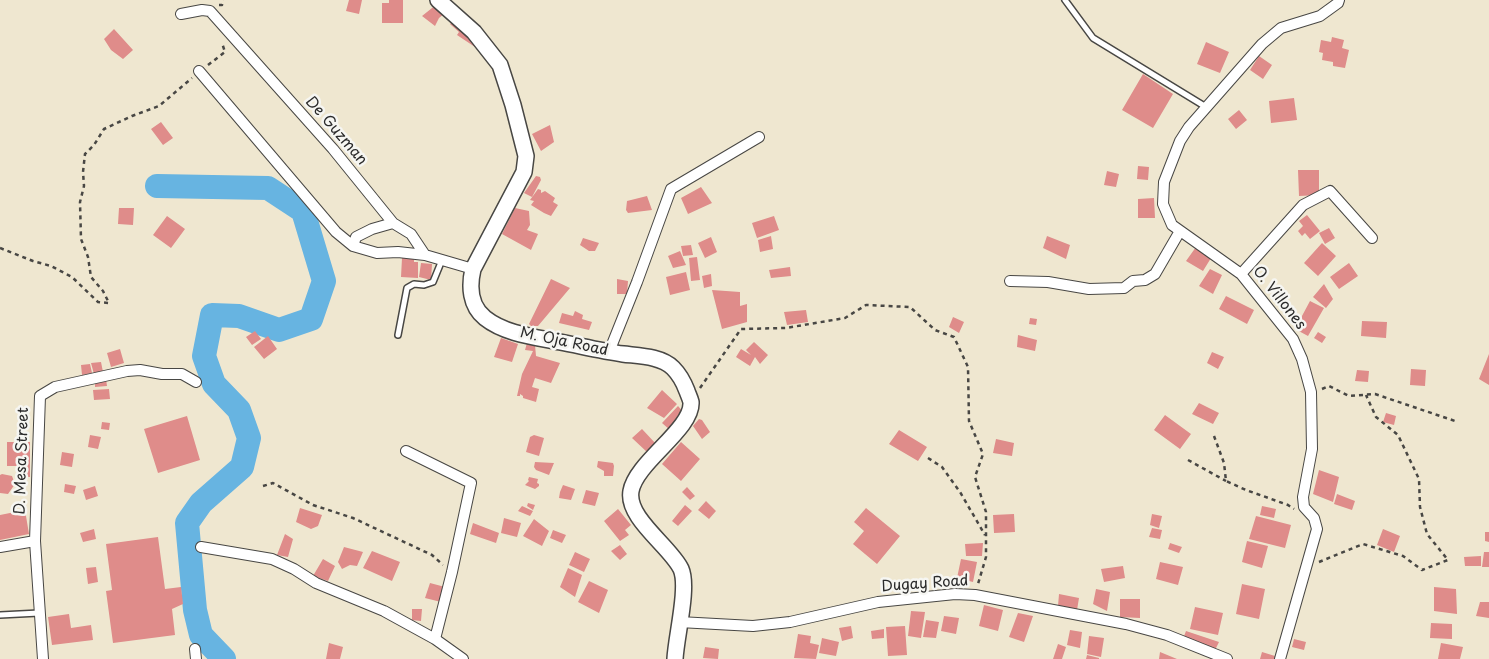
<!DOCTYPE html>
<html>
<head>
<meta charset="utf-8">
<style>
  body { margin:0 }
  canvas { display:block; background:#efe7d0 }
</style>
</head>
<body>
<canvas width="1489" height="659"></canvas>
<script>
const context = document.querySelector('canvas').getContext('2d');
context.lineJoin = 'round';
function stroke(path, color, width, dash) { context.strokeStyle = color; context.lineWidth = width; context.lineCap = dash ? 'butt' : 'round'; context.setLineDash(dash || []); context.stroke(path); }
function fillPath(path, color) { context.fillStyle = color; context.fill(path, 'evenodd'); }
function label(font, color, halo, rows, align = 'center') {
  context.font = font + ' "Playpen Sans",sans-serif'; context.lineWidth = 5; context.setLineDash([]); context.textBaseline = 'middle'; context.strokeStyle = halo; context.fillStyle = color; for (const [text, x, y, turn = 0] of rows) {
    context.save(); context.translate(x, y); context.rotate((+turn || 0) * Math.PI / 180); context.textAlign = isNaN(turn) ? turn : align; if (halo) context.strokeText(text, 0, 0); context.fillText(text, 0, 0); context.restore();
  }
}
stroke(new Path2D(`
  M157 186 268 188 303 211 324 281 311 319 279 330 239 316 212 315 204 356 214 384 239 410 249 438 242 467 201 503 187 523 195 610 201 635 224 659`), '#67b4e1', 24);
fillPath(new Path2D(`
  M349 0H362L359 14 346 11Z
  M389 0H403V23H382V3H389Z
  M437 4 445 13 439 18 435 26 422 16Z
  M457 18 478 49 457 35 459 32 450 24Z
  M114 29 133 50 123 59 111 50 104 39Z
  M1332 37 1344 40 1342 48 1349 50 1345 68 1333 66V62L1322 60 1323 53 1319 52 1321 40 1331 42Z
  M1206 42 1229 52 1220 73 1197 64Z
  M1259 56 1272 65 1263 79 1250 70Z
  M1143 74 1173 94 1153 128 1122 110Z
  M1294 98 1297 120 1271 123 1269 101Z
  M1239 110 1247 120 1236 129 1228 119Z
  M161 122 173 138 163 145 151 129Z
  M550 125 554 142 541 151 532 134Z
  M1138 166 1149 167 1148 180 1137 179Z
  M1298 170H1319V195L1299 196Z
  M1107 171 1119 174 1116 187 1104 185Z
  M536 176 540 177 541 180 532 197 524 193Z
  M701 187 712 203 688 214 681 198Z
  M538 189 541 190V193L545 191 555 198 553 202 558 205 551 216 544 213 531 205 534 201 530 200Z
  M647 196 652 210 628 213 626 210 627 201Z
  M1154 198 1155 218H1138V199Z
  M119 208H134L133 225 118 224Z
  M515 208 529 211 530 225 527 230 538 234 531 250 502 234Z
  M1307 215 1320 231 1310 239 1305 233 1302 236 1298 231 1303 226 1299 221Z
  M167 216 185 229 171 248 153 235Z
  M774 216 779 230 757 238 752 223Z
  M1329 228 1335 238 1325 244 1319 233Z
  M771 236 773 249 760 252 758 240Z
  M1047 236 1070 245 1066 259 1043 248Z
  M711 237 717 252 705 258 698 243Z
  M583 238 599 243 595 251H589L580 245Z
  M1322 243 1336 256 1318 276 1304 263Z
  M691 245 693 255 683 256 681 246Z
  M1196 247 1211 258 1203 271 1186 261Z
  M680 251 686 265 673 268 668 256Z
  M697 257 700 280 691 281 689 258Z
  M402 258H414V262H418V278L401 277Z
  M421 263 432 264 431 280 419 277Z
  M1349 263 1358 276 1339 289 1330 277Z
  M790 267 791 276 771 278 769 270Z
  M1210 269 1222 275 1213 294 1199 286Z
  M686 272 690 290 670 295 666 277Z
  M711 274 712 286 704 288 702 276Z
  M551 279 570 288 538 326H531L529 324Z
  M617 279 628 281 627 294H617Z
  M1324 284 1333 299 1326 308 1313 297Z
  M712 290 740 292V306L747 304V322L722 329Z
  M1226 296 1254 310 1247 324 1219 309Z
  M1310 301 1324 308 1308 336 1295 329Z
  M806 310 808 322 787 325 784 312Z
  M575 311 583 315 582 319 592 322 589 330 559 323 562 313 573 316Z
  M953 317 964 322 959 333 949 327Z
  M1030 318 1037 319 1036 325 1029 324Z
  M1362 321 1387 322 1386 338 1361 336Z
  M255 331 261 339 252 345 246 337Z
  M1318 332 1326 337 1322 343 1314 338Z
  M1018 335 1037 340 1035 351 1017 347Z
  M268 336 277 349 264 359 254 347Z
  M501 338 518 344 512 362 494 357Z
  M754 342 768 355 760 364 755 357 750 366 736 357 741 349 751 355 746 350Z
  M527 343 535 345 536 356 560 363 551 383 535 378 532 387 539 389 536 402 523 398V396L520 394V396H517L522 374 533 351 525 350Z
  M120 349 124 363 111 367 107 353Z
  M1212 352 1224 357 1218 369 1207 363Z
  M1489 354V385L1479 379Z
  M101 362 103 372 94 374 91 363Z
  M90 364 92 373 82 375 81 365Z
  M1411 369 1426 370 1425 386 1410 385Z
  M1357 370 1369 371 1368 382 1355 381Z
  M106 379 107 386 95 387V380Z
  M109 389 110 399 94 400 93 390Z
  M662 390 677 404 664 418 647 408Z
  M1199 403 1219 413 1213 424 1192 414Z
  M678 406 685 414 670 430 662 423Z
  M1386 413 1396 416 1394 425 1383 422Z
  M1165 415 1191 434 1180 449 1154 430Z
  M187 416 200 460 158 473 144 429Z
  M699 419 702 420 710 432 702 439 693 426Z
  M102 422 110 423 109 430 101 429Z
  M642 429 657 445 648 453 632 438Z
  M899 430 927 447 918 461 889 444Z
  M90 435 101 437 98 449 88 447Z
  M534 435 544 438 539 456 526 452 530 437Z
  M996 439 1014 443 1012 456 993 453Z
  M7 442H30V477H21L17 466H7Z
  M681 442 700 459 681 481 662 464Z
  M62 452 74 454 72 467 60 465Z
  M598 461 613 463 614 466 613 476H604V471L597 467Z
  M535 462 554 463 549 475 536 470 534 467Z
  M1319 470 1339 477 1333 502 1313 494Z
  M2 474 12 476 15 484 8 494 0 493V475Z
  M529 477 538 479 537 483 539 484V486L535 489 525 485 529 481 528 480Z
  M65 484 76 486 74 494 64 492Z
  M563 485 575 489 571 500 559 498 560 492Z
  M95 486 98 496 86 500 83 490Z
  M687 487 695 496 690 500 682 492Z
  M586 490 599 493 595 506 582 503Z
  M1337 494 1355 501 1352 510 1334 504Z
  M706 501 716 511 709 519 698 510Z
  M528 503 535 505 533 510 527 506Z
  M685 505 692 511 678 526 672 521Z
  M522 506 533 511 530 516 518 511Z
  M1262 506 1276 509 1274 518 1260 515Z
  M300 508 322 515 318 526 311 529 296 522Z
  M866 508 900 536 877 564 853 544 864 531 854 522Z
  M618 509 631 525 625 530 629 535 620 541 604 521Z
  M25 510 29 534 0 540V515Z
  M1014 514 1015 532 994 533 993 515Z
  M1152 514 1162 516 1159 528 1150 525Z
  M1256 516 1291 525 1285 548 1249 539Z
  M504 518 521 523 517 537 501 533Z
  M534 519 549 531 542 546 523 536Z
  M473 523 499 533 496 543 470 534Z
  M1152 528 1162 530 1160 539 1149 537Z
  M94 529 96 539 83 542 80 533Z
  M1383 529 1400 536 1394 552 1377 545Z
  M553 530 566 535 562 543 550 538Z
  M1485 532H1489V542L1485 541Z
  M285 534 293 539 288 557 277 555Z
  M158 537 165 589 181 587 183 604 172 609 175 635 113 643 106 591 112 590 106 544Z
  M1247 541 1268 546 1262 568 1242 562Z
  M983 543 982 556H966L965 544Z
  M1170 543 1182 547 1179 553 1168 549Z
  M620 545 627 554 620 560 611 551Z
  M344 547 363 552 357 566 350 565 342 569 338 562Z
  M372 551 400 562 392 581 363 568Z
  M575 552 590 559 584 572 569 565Z
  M1484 552H1489V567H1482Z
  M1481 556V566H1465L1464 557Z
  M323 559 335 566 328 581 313 576Z
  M961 559 977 562 973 582 957 578Z
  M1160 562 1183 567 1178 585 1156 579Z
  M1123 566 1125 578 1104 582 1101 569Z
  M96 567 98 582 88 584 86 568Z
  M568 568 582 575 575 597 560 587Z
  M589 581 608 590 599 613 578 602Z
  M430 583 445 587 441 602 425 598Z
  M1242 584 1265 589 1259 619 1236 614Z
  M1434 587 1456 589 1457 614 1434 611Z
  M1096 589 1110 592 1107 611 1093 604Z
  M1059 594 1079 598 1077 610 1058 606Z
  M1120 599H1140V618L1120 617Z
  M1480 602H1489V618L1476 616Z
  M984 605 1003 610 998 631 979 626Z
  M1195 607 1223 613 1218 635 1190 629Z
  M412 609H422L421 621 412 620Z
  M911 611 925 612 921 638 908 636Z
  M1018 613 1033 616 1024 642 1009 637Z
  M69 614 71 628 91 625 93 640 52 645 48 617Z
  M944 616 959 618 956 634 941 631Z
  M926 620 939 622 936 638 923 637Z
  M1431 623 1452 624V639L1430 638Z
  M851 626 853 638 842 641 839 628Z
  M905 626 907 655 888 656 886 627Z
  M884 629V638L872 639 871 631Z
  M1070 630 1082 632 1080 648 1067 645Z
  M1186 631 1219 642 1214 652 1183 639Z
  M798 634 811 636 810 643 819 645 816 659 794 658Z
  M1089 636 1104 638 1101 657 1087 654Z
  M822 638 839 642 836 656 819 653Z
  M1294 639 1306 642 1304 650 1292 647Z
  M329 643 343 647 340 659H326Z
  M1441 643 1463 647 1460 659H1438Z
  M1058 644 1066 647 1062 659H1053Z
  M705 647 719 649 718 659 703 658Z
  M1160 652 1177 659H1159Z
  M1262 652 1275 656 1274 659H1260Z
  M1087 655 1099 658V659H1086Z`), '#df8c8a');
const lane = new Path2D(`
  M1065 0 1093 38 1206 107
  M398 335 407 288 414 284 424 285 433 282 442 260
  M0 615 39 613`);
const street = new Path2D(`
  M181 14 202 10 210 11 333 149 393 223 411 234 425 255 473 269
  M199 71 336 232 353 246 377 253 398 252 425 255
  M353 246 356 237 372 229 393 223
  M1241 274 1303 205 1330 191 1372 238
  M1010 281 1048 282 1089 289 1124 288 1133 281 1145 280 1155 274 1180 231
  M609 352 637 282 671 189 759 137
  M406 451 471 483 452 572 435 639
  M0 547 35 541
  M201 547 272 559 294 569 316 583 384 611 435 639 463 659
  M679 622 753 626 790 622 878 602 955 594 975 595 1126 624 1167 635 1227 659
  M195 649 196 659
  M43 659 35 541 40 396 55 387 127 371 140 370 162 374H182L196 382
  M1280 659 1317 529 1314 518 1304 507 1303 497 1312 449 1311 392 1302 359 1293 339 1241 274 1172 225 1163 204 1164 182 1180 141 1189 127 1262 44 1281 28 1320 16 1338 3 1339 0`);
const secondary = new Path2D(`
  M438 0 474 32 500 65 513 105 526 156 524 172 473 269C469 286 470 306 485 318 505 334 535 337 560 342 581 346 602 351 623 354 639 356 661 356 673 368 679 374 684 383 687 391 688 394 690 398 691 402 693 429 636 462 631 491 626 518 671 547 681 569 689 587 676 637 675 659`);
stroke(lane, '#484744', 8);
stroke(street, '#484744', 12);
stroke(secondary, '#484744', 18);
stroke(new Path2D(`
  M219 5H222L223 0
  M208 65 225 52 222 43
  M0 248 33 261 51 266 72 277 98 302 109 303 103 291 91 277 88 257 81 239 80 202 84 186 83 172 85 154 94 145 104 129 132 116 159 106 192 78
  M700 388 741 329 786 328 845 318 866 305 910 307 935 330 954 337 968 367 969 421 983 454 975 477 986 512V557L978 584
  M1322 389 1329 386 1349 396 1375 394 1458 422
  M1214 436 1224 463 1226 481 1246 490 1288 505 1294 509
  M928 458 942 467 960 492 985 535
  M1188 460 1226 481
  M263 486 273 483 313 505 353 518 432 555 443 565
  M1319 562 1363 544 1403 556 1422 570 1448 560 1427 534 1420 507 1419 479 1398 435 1376 417 1366 395`), '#484744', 2.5, [4, 4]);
stroke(lane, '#fff', 5);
stroke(street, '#fff', 10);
stroke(secondary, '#fff', 15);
label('15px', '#2b2b2b', '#f6f6f2', [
  ["De Guzman",336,131,49],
  ["O. Villones",1279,298,52],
  ["M. Oja Road",564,342,12],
  ["D. Mesa Street",22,461,-88],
  ["Dugay Road",925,584,-4]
]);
</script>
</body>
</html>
